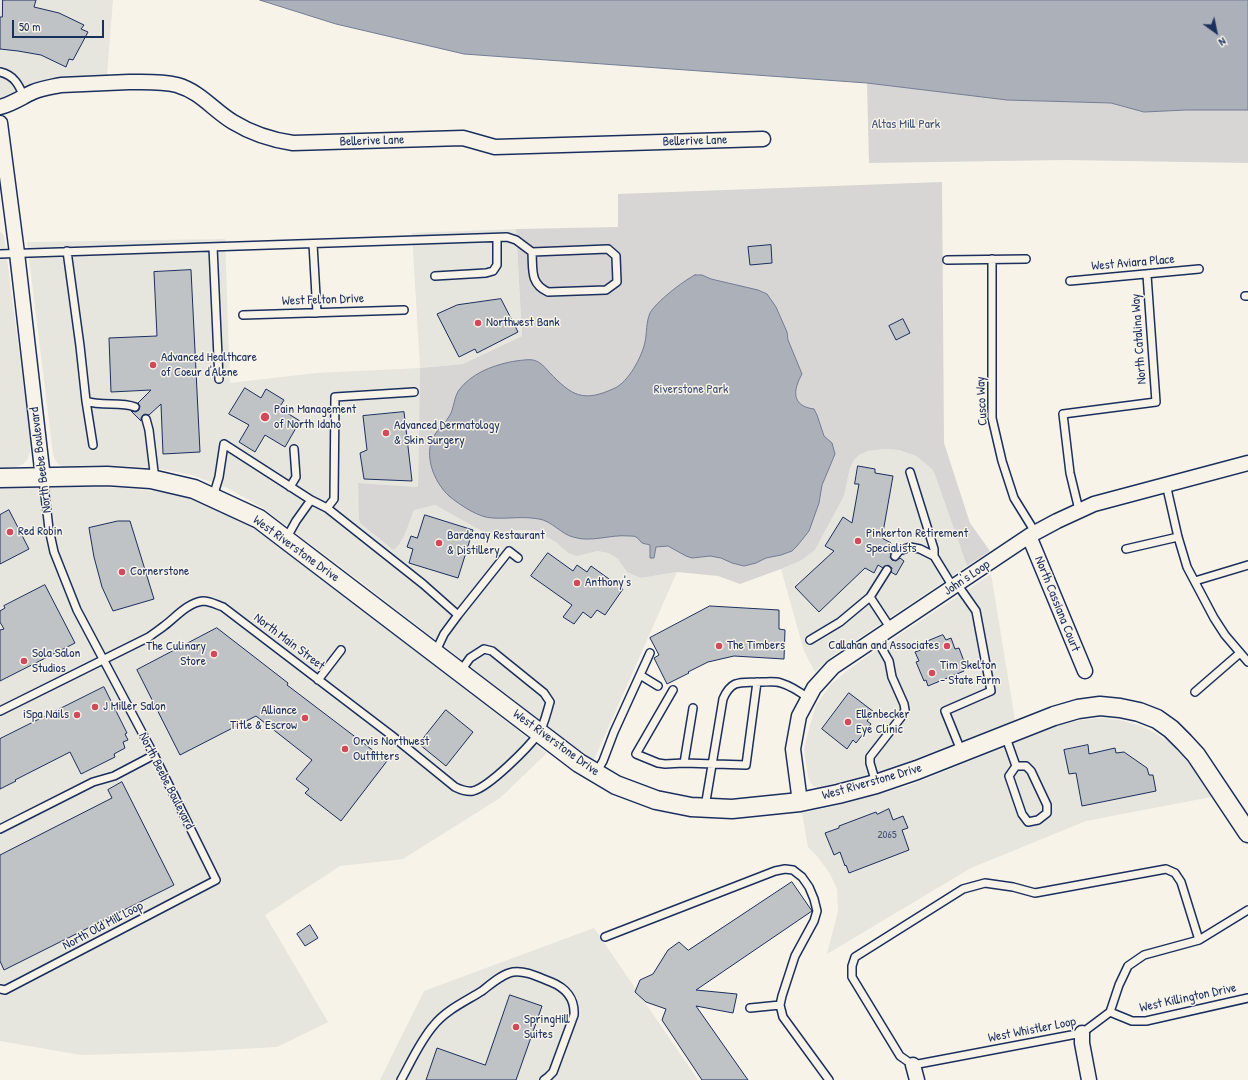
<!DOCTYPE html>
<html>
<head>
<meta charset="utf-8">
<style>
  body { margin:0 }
  #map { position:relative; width:1248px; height:1080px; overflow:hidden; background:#f7f3e8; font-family:"Patrick Hand",sans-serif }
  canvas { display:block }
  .north { position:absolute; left:1196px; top:12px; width:40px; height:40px; -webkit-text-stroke:3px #f7f3e8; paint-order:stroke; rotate:147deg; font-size:11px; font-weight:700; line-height:16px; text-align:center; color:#1b2f5e }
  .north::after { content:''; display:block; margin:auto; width:14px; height:18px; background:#1b2f5e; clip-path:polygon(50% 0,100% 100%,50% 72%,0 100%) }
  .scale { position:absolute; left:12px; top:20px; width:92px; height:18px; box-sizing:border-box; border:2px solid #1b2f5e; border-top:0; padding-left:5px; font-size:12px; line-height:14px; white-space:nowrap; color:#1b2f5e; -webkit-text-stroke:3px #f7f3e8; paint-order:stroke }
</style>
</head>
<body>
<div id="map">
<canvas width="1248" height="1080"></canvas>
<div class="north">N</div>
<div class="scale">50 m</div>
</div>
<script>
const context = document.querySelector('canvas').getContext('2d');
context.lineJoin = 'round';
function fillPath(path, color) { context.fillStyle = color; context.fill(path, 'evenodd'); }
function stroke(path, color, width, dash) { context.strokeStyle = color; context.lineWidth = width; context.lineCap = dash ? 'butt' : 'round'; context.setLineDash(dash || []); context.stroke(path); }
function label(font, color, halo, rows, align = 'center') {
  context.font = font + ' "Patrick Hand",sans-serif'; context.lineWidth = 3; context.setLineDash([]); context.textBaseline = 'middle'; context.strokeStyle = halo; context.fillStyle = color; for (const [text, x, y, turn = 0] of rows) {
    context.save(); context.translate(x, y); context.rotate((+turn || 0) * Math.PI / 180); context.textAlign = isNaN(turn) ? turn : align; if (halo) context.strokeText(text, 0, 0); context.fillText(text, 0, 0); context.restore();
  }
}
fillPath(new Path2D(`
  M0 0H113L107 75 62 77 42 80 13 94 0 99Z
  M516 229 522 336 463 364 420 368 418 487 358 483 360 523 393 550 398 546 401 542 414 510 435 505 487 534 518 530 539 531 557 543 568 553 597 551 608 553 618 559 627 572 641 578 677 572 594 760 563 738 366 586 263 508 227 488 192 475 161 469 127 466 87 465 63 467 58 464 55 460 53 454 27 242 225 239 230 383 316 373 420 368 412 233Z
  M0 231 4 236 31 442 30 452 27 460 23 464 16 467 0 468Z
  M884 449 899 450 916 456 932 469 935 475 967 566 835 654 827 660 815 672 804 651 781 569 802 560 815 550 844 496 850 468 854 460 859 455 868 451Z
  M84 487 124 488 161 492 188 498 212 506 255 529 287 552 547 753 500 798 403 859 340 866 265 915 328 1022 277 1047 185 1052 81 1055 0 1041V488Z
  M991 574 1015 720 902 764 875 773 818 788 813 786 810 782 808 777 804 749 809 729 816 705 831 684 847 671 866 657Z
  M1103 718 1119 720 1138 725 1153 732 1168 741 1193 768 1211 797 1086 821 971 868 827 954 838 911 837 889 830 874 817 856 808 847 802 813 835 806 908 786 1065 723 1082 720Z
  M594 928 698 1080H380L424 991Z`), '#e6e5de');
fillPath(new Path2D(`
  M867 83 1007 100 1111 103 1144 112 1186 110H1248V163L1065 160 869 163Z
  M942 182 944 443 970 523 990 551 967 566 935 475 932 469 916 456 899 450 884 449 868 451 859 455 854 460 850 468 844 496 815 550 802 560 781 569 740 584 718 576 677 572 641 578 627 572 618 559 608 553 597 551 577 556 568 553 557 543 538 531 518 530 487 534 435 505 414 510C410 520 402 547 393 550L360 523 359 519 358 483 418 487 420 368 463 364 522 336 516 229 618 227V194Z`), '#d7d6d4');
const water = new Path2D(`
  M260 0H1248V110H1186L1144 112 1111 103 1007 100 867 83 464 54 336 24Z
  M695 275H702L711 279 758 290 767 294 776 307 787 332 788 340 802 374C793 390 791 406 814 409L817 415 824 436 832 443 835 454 822 485 819 503 809 531 797 546 792 551 781 555 766 558 756 563 744 566 732 563 721 558 710 556 692 558 686 556 668 546 656 547 654 558H650V545C647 544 643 544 641 542 639 540 638 538 636 537 634 536 632 536 629 536 611 534 591 543 573 537 561 534 552 521 539 519 523 516 508 519 493 518 479 518 460 505 449 496 434 482 423 455 434 436 438 428 446 423 450 415 454 408 454 397 459 390 471 374 491 366 510 362 515 361 528 359 533 360 539 361 545 367 549 372 572 396 583 403 615 388 628 382 642 357 645 342 647 333 646 322 650 313 656 302 683 281 695 275Z`);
fillPath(water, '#acb0b9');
stroke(water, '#727c95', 1);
const building = new Path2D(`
  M3 0H36L34 7 59 13 84 25 81 29 88 32 73 60 69 59 66 67 41 55 18 51 0 49V17H2Z
  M771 245 772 263 750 265 748 247Z
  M191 270 200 452 163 454 161 404 149 415 145 414 143 415 141 418V421L131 411 136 412 139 410 140 406 138 403 151 390 111 392 109 338 157 336 154 272Z
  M501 299 518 332 477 353 475 349 459 357 437 314 457 305Z
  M903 319 910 333 896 340 889 326Z
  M245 388 261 398 266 389 284 400 279 408 300 421 285 447 265 435 255 452 239 442 249 425 229 414Z
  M404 412 412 481 364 479 360 453 367 450 363 416Z
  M858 466 875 469V473L893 476 882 538 891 543 886 551 891 554 890 557 892 560 896 561 900 558 904 561 896 575 891 572 892 568 888 565 883 568 878 565 874 573 865 568 819 612 795 587 834 551 825 546 843 517 852 523 859 484H855Z
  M9 510 29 549 0 564V515Z
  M425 515 473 530 458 578 409 563 413 549 407 547 411 536 417 538Z
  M118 521H130L154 599 113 611 102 587 94 557 89 528Z
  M548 553 573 571 577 565 587 572 591 566 623 589 605 615 597 610 591 618 583 612 574 624 563 617 572 605 531 576Z
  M45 585 75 643 0 681V630L4 629 0 622V611L5 608 4 606Z
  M710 606 779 610V629L785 630 784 659 734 656 708 662 688 672 689 673 667 684 654 658 659 655 650 638Z
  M217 628 288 683 287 685 387 761 341 821 305 793 309 789 296 779 312 760 256 716 180 755 137 670Z
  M943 635 946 640 951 638 955 649 959 648 965 664 962 666 964 671 928 686 926 680 924 681 916 662 919 661 915 652 921 650V644Z
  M104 687 127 733 125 734 128 740 123 742 125 748 114 754 115 757 81 774 70 752 15 780 16 781 0 789V739Z
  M849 693 874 712 867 721 871 724 856 743 853 740 847 749 822 729Z
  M446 710 473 732 446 766 419 744Z
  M1088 745 1089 754 1115 748 1116 753 1124 752 1147 768 1149 775H1153L1156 791 1082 806 1076 773 1069 774 1064 750Z
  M122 782 174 885 4 970 0 961V855L112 798 108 790Z
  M889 809 893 820 903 816 908 828 902 830 909 850 849 873 846 865 845 866 840 852 834 855 825 833 839 828V826L876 812 877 814Z
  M792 882 812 911 696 990 737 994 733 1013 696 1006 748 1080H702L662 1020 666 1009 646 1002 635 992 640 980 653 974 668 950 679 942 688 950Z
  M310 925 318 938 305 946 297 934Z
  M510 995 542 1006 516 1080H426L437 1048 485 1065Z`);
fillPath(building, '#c0c3c5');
stroke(building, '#1b2f5e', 1);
const service = new Path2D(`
  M0 72C14 75 19 85 24 97
  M313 244 317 313
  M213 247 219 379
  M67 251 80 346 86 401C102 407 120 401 135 407
  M0 254 507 237 516 240 532 252 608 249 616 256 617 282 606 290 548 292C530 284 533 270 532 252
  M992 259V418L1002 461 1014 498 1035 532
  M947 260 1026 259
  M435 276 486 273 493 271 497 265V238
  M1070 281 1199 269
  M1245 296H1248
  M243 315 404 310
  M86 401 93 445
  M146 419 149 430 155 480
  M910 472 934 549V556
  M1166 484 1178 537 1187 567 1214 618 1225 635 1248 662
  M290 487 296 477 294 449
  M213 497 219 477 224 444 311 500
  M327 508 334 499 335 397 414 392
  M1079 510 1070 473 1063 414 1156 402 1147 275
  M286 539 296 521 311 500 327 508 423 584 458 615 444 634 435 653
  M1126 549 1178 537
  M895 556 899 551 910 547 920 549 934 556 953 587
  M887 570 870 597 891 629
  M1195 581 1248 565
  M957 584 976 611 991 691 945 711 962 753
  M458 615 509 551 518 558
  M810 640 840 622 870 597
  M640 675 658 686
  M318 680 341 650
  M673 690 636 754 658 763 665 764 684 763 746 765 757 682
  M1195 692 1240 653
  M0 711 149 637C154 633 159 630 164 626 176 617 187 603 203 601 210 601 217 605 223 607L391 735 455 787C461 790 466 792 473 791 489 787 528 748 538 734 544 727 547 711 550 702L544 693 492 651 484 649 470 658 460 672
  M1005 735 1016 766 1009 776 1022 814 1028 822 1038 820 1047 813V805L1031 771 1026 766H1016
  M684 763 693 708
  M596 773 603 761 614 732 650 653
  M876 783 870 763V757L902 716 905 710 904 704 892 677 889 661 876 638
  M705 807 723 699C732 678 742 683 762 682 768 682 775 681 781 683 791 686 800 692 808 698
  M0 829 93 782 114 776 154 755
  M605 937 775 871 785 869 793 870 802 877 809 887 814 899 817 911 814 921 795 956 782 996 780 1005 783 1017 829 1080
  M1199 940 1181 882 1175 873 1166 869 1035 893 1013 887 985 883 963 889 855 957 852 966V977L900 1056 913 1065 1082 1033 1110 1012 1119 985 1128 966 1144 955 1199 940 1248 910
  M0 989 5 990 216 880 154 755 77 610 54 552 49 529 43 478
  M750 1008 780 1005
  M1110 1012 1132 1021H1146L1248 998
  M401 1080C411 1062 420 1041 434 1025 446 1010 466 1001 482 991 491 984 502 974 513 972 526 970 540 978 551 982 566 988 575 999 574 1015L553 1072 548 1077 544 1080`);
const minor = new Path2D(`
  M0 107C12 104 22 97 33 92 42 88 52 87 61 85 84 84 106 83 129 82 145 82 161 81 177 85 201 92 213 110 233 122 251 133 272 140 293 143L463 138 495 147 763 139
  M0 123 17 253 43 478
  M1029 536 1085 671
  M800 802 793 749 799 716 814 688 833 667 1029 536 1057 521 1094 504 1248 463
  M1082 1033V1043L1089 1080
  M913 1065 917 1080`);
const tertiary = new Path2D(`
  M0 478 107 476 151 479 194 489 259 519 579 763 616 785 656 800 691 807 732 809 800 802 838 794 876 784 917 770 1054 716 1078 709 1100 706 1120 708 1139 712 1157 719 1171 729 1184 742 1196 755 1248 833`);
stroke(service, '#1b2f5e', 10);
stroke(minor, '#1b2f5e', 17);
stroke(tertiary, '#1b2f5e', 21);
stroke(service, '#f7f3e8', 7);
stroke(minor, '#f7f3e8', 14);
stroke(tertiary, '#f7f3e8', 18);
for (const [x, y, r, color] of [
  [478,323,4,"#d1495b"],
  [153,365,4,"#d1495b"],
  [265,417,5,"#d1495b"],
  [386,433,4,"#d1495b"],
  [10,532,4,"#d1495b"],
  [858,541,4,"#d1495b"],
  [439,543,4,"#d1495b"],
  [122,572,4,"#d1495b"],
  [577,583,4,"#d1495b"],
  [719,646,4,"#d1495b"],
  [947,646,4,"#d1495b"],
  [214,654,4,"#d1495b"],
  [24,661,4,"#d1495b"],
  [932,673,4,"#d1495b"],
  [95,707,4,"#d1495b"],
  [77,715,4,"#d1495b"],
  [305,718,4,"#d1495b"],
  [848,722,4,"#d1495b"],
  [345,749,4,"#d1495b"],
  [516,1027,4,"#d1495b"]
]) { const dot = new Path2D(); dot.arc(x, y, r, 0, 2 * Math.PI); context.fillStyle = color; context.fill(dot); stroke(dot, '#f7f3e8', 1.5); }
label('11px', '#445478', null, [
  ["2065",887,835]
]);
label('13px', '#415076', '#f7f3e8', [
  ["Altas Mill Park",906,125],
  ["Riverstone Park",691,390]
]);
label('13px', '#1b2f5e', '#f7f3e8', [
  ["Bellerive Lane",372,141,-2],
  ["Bellerive Lane",695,141,-2],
  ["West Aviara Place",1133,263,-5],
  ["West Felton Drive",323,300,-2],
  ["North Catalina Way",1139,339,-94],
  ["Cusco Way",982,401,-93],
  ["North Beebe Boulevard",41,460,-97],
  ["West Riverstone Drive",296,549,36],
  ["John's Loop",967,578,-34],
  ["North Cassiana Court",1057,604,68],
  ["North Main Street",289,642,37],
  ["West Riverstone Drive",556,743,36],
  ["North Beebe Boulevard",166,781,63],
  ["West Riverstone Drive",872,782,-16],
  ["North Old Mill Loop",103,926,-28],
  ["West Killington Drive",1188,998,-12],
  ["West Whistler Loop",1032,1030,-11]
]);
label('13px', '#1b2f5e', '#f7f3e8', [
  ["Northwest Bank",486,323],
  ["Advanced Healthcare",161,358],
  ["of Coeur d'Alene",161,373],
  ["Pain Management",274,410],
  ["of North Idaho",274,425],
  ["Advanced Dermatology",394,426],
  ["& Skin Surgery",394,441],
  ["Red Robin",18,532],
  ["Pinkerton Retirement",866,534],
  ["Specialists",866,549],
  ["Bardenay Restaurant",447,536],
  ["& Distillery",447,551],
  ["Cornerstone",130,572],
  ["Anthony's",585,583],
  ["The Timbers",727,646],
  ["Callahan and Associates",939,646,"right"],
  ["The Culinary",206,647,"right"],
  ["Store",206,662,"right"],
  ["Sola Salon",32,654],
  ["Studios",32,669],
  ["Tim Skelton",940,666],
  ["- State Farm",940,681],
  ["J Miller Salon",103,707],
  ["Alliance",297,711,"right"],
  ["Title & Escrow",297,726,"right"],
  ["iSpa Nails",69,715,"right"],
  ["Ellenbecker",856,715],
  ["Eye Clinic",856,730],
  ["Orvis Northwest",353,742],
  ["Outfitters",353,757],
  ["SpringHill",524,1020],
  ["Suites",524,1035]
], 'left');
</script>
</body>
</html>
